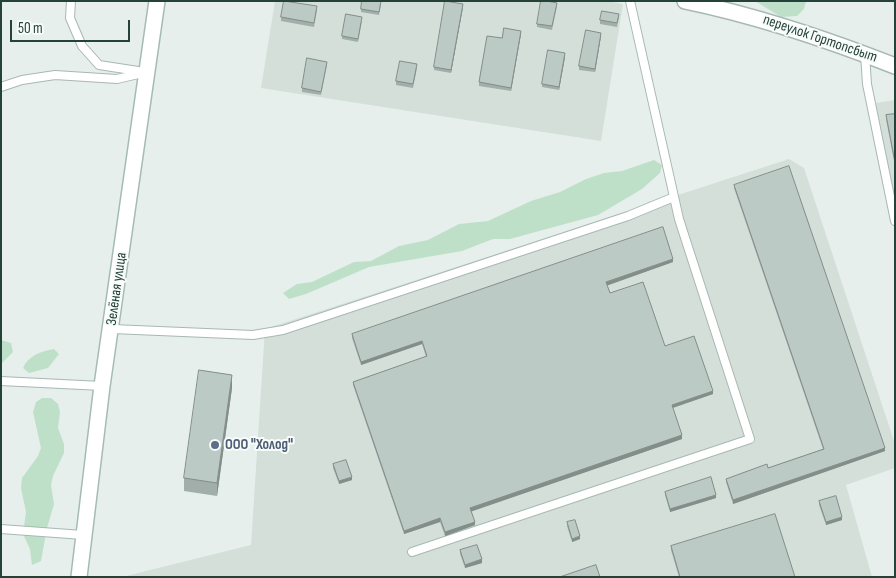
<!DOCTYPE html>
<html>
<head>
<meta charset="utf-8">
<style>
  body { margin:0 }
  #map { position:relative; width:896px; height:578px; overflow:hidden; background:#e6efeb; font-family:"Sofia Sans Condensed",sans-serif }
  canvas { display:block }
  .frame { position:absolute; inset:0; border:2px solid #24423a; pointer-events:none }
  .scale { position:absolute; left:10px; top:20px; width:120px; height:22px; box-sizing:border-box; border:2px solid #24423a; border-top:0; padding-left:6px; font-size:15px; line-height:18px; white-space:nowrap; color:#24423a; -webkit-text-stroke:4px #f7fbf9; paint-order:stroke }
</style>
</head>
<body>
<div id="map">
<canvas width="896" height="578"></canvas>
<div class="frame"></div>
<div class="scale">50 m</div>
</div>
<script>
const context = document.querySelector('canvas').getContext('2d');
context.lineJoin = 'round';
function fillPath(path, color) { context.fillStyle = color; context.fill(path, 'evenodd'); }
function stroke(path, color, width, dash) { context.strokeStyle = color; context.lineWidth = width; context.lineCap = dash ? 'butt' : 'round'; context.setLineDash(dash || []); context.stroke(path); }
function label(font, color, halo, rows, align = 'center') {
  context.font = font + ' "Sofia Sans Condensed",sans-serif'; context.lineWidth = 4; context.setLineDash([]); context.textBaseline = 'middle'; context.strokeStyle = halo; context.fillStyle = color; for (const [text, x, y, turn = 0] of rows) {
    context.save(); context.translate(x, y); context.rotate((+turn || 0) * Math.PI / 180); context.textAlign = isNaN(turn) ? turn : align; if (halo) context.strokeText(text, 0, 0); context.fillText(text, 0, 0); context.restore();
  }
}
fillPath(new Path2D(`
  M275 1H607L623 4 601 141 261 88Z
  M895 100V210L876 103Z
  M789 159 804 168 895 444V468L846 485 872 577H122L251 545 265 329Z`), '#d4dfda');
fillPath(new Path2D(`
  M755 1H806L804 9 797 16 781 17Z
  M654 160 662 165 660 173 642 189 598 215 510 239H493L462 251 369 267 306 294 289 299 283 293 297 284 312 282 354 262 371 261 399 246 428 240 459 224 488 221 531 201 560 192 586 179 604 173 622 171Z
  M1 340 11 343 13 352 1 364Z
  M54 349 59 354 48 368 29 373 23 368C28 356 41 351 54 349Z
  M42 398H51L58 404 60 412 58 428 64 444V453L53 476 51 485 54 504 47 528 41 561 32 565 30 549 23 534 26 512 21 488 22 478 38 456 41 448 33 412 36 402Z`), '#bfe0c8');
const lane = new Path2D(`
  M71 1 70 18 82 46 99 65 138 71
  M865 54 867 84 895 221
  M1 87 22 80 55 75 117 79 147 72
  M112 329 253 335 283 330 628 216 674 197
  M1 381 102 386
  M1 529 83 535
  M412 552 750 439 679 219 630 1`);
const street = new Path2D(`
  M685 1C758 16 826 39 895 66`);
const secondary = new Path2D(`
  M79 577 102 386 157 1`);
stroke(lane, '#a8b8b2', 10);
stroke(street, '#a8b8b2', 18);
stroke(secondary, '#a4bbb3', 18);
stroke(lane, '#fff', 8);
stroke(street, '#fff', 15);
stroke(secondary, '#fff', 15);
fillPath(new Path2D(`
  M381 5 379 15 361 12V9Z
  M557 6 552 30 537 27V24Z
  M463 7 451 73 434 70V67Z
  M317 10 314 27 281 21V17Z
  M619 17 617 27 600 24V20Z
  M362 21 358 42 342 39V36Z
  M521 34 511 91 479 86V82L502 38Z
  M601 36 595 72 579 70V66Z
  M565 57 559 90 542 87V84Z
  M327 65 321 95 302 92V88Z
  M417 68 413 88 396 85V81Z
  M895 114V166L886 119V115Z
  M734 185 885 451 733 504 726 482V479L768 468 823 449 734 188Z
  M673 262 607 285 610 293 665 346 713 394 673 408 682 439 471 511 475 525 445 536 440 522 404 534 353 385V382L426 357 422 344 361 365 352 338V334Z
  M232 388 217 496 184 491V478Z
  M333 464 352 480 339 484 333 468Z
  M665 492 716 498 670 512 665 495Z
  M819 501 842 520 826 525 819 505Z
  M567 522 580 539 572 542 567 526Z
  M671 546 795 577H679L671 550Z
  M460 550 482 563 465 568 460 554Z`), '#a1aea9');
fillPath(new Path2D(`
  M463 4V7L451 73V70Z
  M521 31V34L511 91V88Z
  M601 33V36L595 72V69Z
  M565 53V57L559 90V87Z
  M673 259V262L606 286V282Z
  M422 341V344L361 365V362Z
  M232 375V388L217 496V483Z
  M713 391V394L672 408V405Z
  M682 435V439L470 512V508Z
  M885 448V451L733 504V500Z
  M352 477V480L339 484V481Z
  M716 495V498L670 512V509Z
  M842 517V520L826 525V522Z
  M440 518V522L404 534V531Z
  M475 522V525L445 536V532Z
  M580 536V539L572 542V539Z
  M482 559V563L465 568V565Z`), '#838d89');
const building = new Path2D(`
  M284 1 317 6 314 23 281 17Z
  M362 1H381L379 12 361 9Z
  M445 1 463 4 451 70 434 67Z
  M541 1H547L557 3 552 26 537 24Z
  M602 11 619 14 617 23 600 20Z
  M346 14 362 17 358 39 342 36Z
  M504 28 521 31 511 88 479 82 487 36 502 38Z
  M586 30 601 33 595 69 579 66Z
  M548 50 565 53 559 87 542 84Z
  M307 58 327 62 321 92 302 88Z
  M400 61 417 64 413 84 396 81Z
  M895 114V162L886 115Z
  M789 166 885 448 733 500 726 479 767 464 768 468 824 449 734 185Z
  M663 227 673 259 606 282 610 293 643 282 665 346 694 336 713 391 672 405 682 435 470 508 475 522 445 532 440 518 404 531 353 382 427 356 422 341 361 362 352 334Z
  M199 370 232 375 217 483 184 478Z
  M346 460 352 477 339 481 333 464Z
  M711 477 716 495 670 509 665 492Z
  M836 496 842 517 826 522 819 501Z
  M775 514 795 577H680L671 546Z
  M575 520 580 536 572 539 567 522Z
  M477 545 482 559 465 565 460 550Z
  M596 565 600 577H560Z`);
fillPath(building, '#bbcac4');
stroke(building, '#838d89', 1);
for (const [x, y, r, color] of [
  [215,445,5,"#5c6f8a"]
]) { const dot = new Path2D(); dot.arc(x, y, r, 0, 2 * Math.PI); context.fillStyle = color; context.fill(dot); stroke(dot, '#f7fbf9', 2); }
label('15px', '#24423a', '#f7fbf9', [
  ["переулок Гортопсбыт",820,39,19],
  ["Зелёная улица",117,289,-82]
]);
label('bold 15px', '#4e5e75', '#f7fbf9', [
  ["ООО \"Холод\"",225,445]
], 'left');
</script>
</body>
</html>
